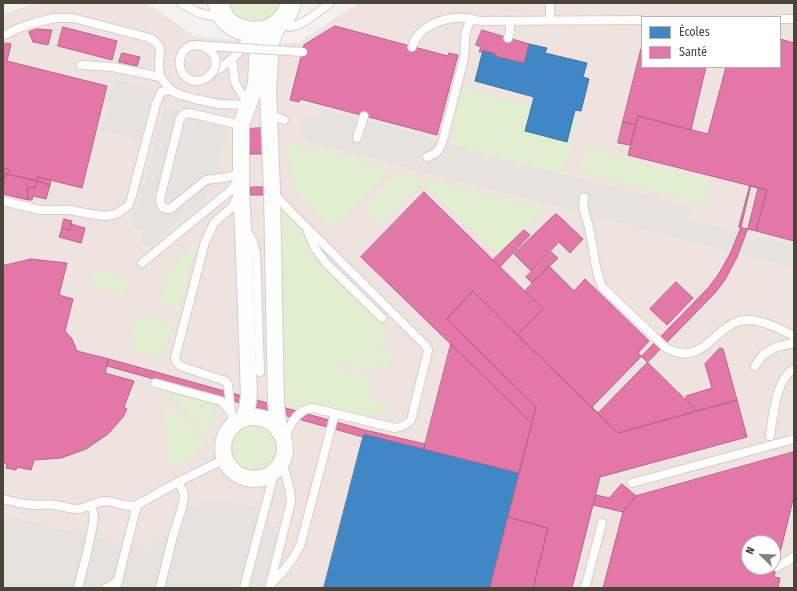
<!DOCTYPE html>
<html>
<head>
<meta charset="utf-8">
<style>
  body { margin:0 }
  #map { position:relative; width:797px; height:591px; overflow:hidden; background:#f4f2ee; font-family:"Fira Sans Condensed",sans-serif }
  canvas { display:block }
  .frame { position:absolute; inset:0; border:4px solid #4b4439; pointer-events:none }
  .legend { position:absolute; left:641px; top:16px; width:140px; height:52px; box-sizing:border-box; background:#fff; border:1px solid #b7b4b0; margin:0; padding:5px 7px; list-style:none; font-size:12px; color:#4b4439 }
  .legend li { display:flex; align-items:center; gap:8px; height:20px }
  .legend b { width:20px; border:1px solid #b7b4b0 }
  .north { position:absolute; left:741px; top:535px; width:40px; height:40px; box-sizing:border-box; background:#fff; border:1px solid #b7b4b0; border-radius:50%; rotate:293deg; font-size:11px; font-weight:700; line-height:16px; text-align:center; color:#4b4439 }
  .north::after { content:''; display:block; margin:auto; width:14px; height:18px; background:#868178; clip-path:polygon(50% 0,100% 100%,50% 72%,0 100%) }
</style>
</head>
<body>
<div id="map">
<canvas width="797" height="591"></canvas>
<div class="frame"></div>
<ul class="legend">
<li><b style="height:11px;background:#3f88c5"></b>Écoles</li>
<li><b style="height:11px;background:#e377a8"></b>Santé</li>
</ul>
<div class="north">N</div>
</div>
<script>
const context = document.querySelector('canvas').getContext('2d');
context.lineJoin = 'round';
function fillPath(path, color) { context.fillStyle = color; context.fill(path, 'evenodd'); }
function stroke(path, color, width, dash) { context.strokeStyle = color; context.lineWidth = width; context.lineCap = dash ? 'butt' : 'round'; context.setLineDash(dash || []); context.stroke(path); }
fillPath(new Path2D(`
  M43 3H142L153 7 195 37 284 43H298L352 7 360 3H794V588H3V15L12 11 29 5ZM642 17H780V67H642ZM749 543H773V567H749Z`), '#eee3df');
fillPath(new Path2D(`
  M229 3H281C278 9 275 14 269 18 254 28 234 20 229 3Z
  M462 87 532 106 525 131 566 142 573 116 578 118 564 175 454 146 450 138Z
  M290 143 389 167 390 170 333 228 291 189 288 147Z
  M586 147 710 179 703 205 585 173C579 167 584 155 586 147Z
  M397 172 540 207 542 209V211L499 255 422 183 381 226 363 208Z
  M281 210 300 229 310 251 325 267 324 269 387 328 381 348 393 352 389 369 377 365 374 374 339 364V368L374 380 370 393 377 401 387 403 385 412 362 416 301 409 282 402 278 211Z
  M196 245 179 312 159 302 168 268Z
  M95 270 130 278 125 295 91 286Z
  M137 315 172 324 163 358 129 350Z
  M164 391 214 403C217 417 213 425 207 437L185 410Z
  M165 402C182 414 193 428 205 444L191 459 173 468 168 458Z
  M232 447a22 22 0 1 1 44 0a22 22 0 1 1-44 0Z`), '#e1eecf');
fillPath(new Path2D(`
  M114 79 153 89 150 99 152 100 141 141 101 130Z
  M177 106 227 117 224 128 228 129 217 173H219L218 185H208L205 200 149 246 140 244 143 231 131 228 140 192 144 186 164 108 176 110Z
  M323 109 428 137 458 147 694 208 690 220 794 246V268L305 141 304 131 300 129 304 117 315 119Z
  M263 493 274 496 267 524 281 528 265 588H3V515L149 551 153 535 166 538 175 515 185 517 187 509 201 502 212 500 233 502 259 509Z`), '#e6e3df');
const schools = new Path2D(`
  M529 44 547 48 545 53 587 63 583 77 589 79 581 111 575 110 567 142 525 131 534 97 475 81 483 50 496 54 495 56 524 63Z
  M364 434 519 473 490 588H324Z`);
fillPath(schools, '#3f88c5');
stroke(schools, '#43749b', 1);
const health = new Path2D(`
  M335 26 448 56 449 53 458 55 437 135 300 99 299 102 290 100 304 45Z
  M63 27 117 41 112 60 58 46Z
  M37 29 52 30 48 45 33 42 29 32Z
  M482 30 529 44 524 63 495 56 496 54 483 50 482 52H479L481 47 476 45Z
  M780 39 794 43V241L756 231 767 190 628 155 638 116 708 134 726 67H780Z
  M7 43 11 44 7 61 107 86 82 188 38 177 37 181 7 174 10 170 3 168V45Z
  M642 45V67H706L691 130 638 116 636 125 623 122Z
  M122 53 140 57 137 66 119 62Z
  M623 122 636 125 630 145 618 143Z
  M262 128V154H250L249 129Z
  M3 168 10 170 7 174 3 173Z
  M3 173 7 174 3 181Z
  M7 174 37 181 35 187 27 188 28 200 3 194V185L5 183 3 181Z
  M38 177 51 180 50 185 37 181Z
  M37 181 50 185 46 199 33 196 32 200H28L27 188 35 187Z
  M750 186 767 190 756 231 739 227Z
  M751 186 758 188 748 228 737 257 725 280 715 293 598 413 592 407 709 287 718 275 730 254 741 227Z
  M251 187H263V195H251Z
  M424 192 543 309 517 335 473 291 447 319 536 407 532 423 361 257Z
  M556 214 559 216 583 239 570 253 559 242 531 271 514 254 553 216Z
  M64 219 72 221 70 230 62 228Z
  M71 224 85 228 81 243 59 237 62 228 70 230Z
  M524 230 530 235 500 267 493 260Z
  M551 252 558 258 532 283 526 277Z
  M31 259 67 263 59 295 73 299 65 331 72 339 77 351 109 359 105 373 134 381 124 407 127 409 123 417 108 434 86 449 61 458 34 460 31 470 17 467 16 470 6 468 7 464 3 463V266Z
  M549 266 574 291 585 279 649 341 638 353 697 411 618 433 517 335 543 309 525 291Z
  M676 282 693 298 667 325 650 309Z
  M473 291 618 433 737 400 747 437 600 477 572 588H533L548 528 508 517 536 407 447 319Z
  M451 344 532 423 519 473 424 449Z
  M720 348 723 349 737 400 697 411 686 399V396L712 388 705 364Z
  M109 359 365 430 425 444 424 449 364 434 363 437 107 366Z
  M794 452V496L774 577 780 578 778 588H603L623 512 636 496ZM749 543H773V567H749Z
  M622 484 636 496 623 512 593 505 596 495 609 498Z
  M508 517 548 528 533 588H490Z`);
fillPath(health, '#e377a8');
stroke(health, '#b56887', 1);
const service = new Path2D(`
  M181 3 199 13 213 16 222 19
  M780 19H794
  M282 21 290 27C305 24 318 12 330 3
  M550 21V3
  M3 36 19 28 34 23 55 18H73L150 38C163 46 160 50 159 64 159 68 160 73 160 77L171 90 178 94 195 99 219 104 249 105
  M508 38 510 31V21
  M412 47C418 26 445 16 465 18 470 18 475 21 481 21L642 20
  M232 59 235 83 248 104
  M81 65 113 67 160 77
  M209 76C220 68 239 56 244 44 246 40 245 35 245 31
  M269 114 284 120
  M241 125 189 113 184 114 180 119 160 199C161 206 162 209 170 209L206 180 228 177 235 175 241 171
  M357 138 364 116
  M427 157C438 153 439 151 443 140L464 58C466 43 462 33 472 19
  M274 194 290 211 425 345 428 350 427 355 411 420C406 425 402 427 395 428L313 408C310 409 306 409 303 411 293 417 288 430 284 440
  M584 197C581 208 587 218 589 228 594 248 594 269 602 287L666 348C673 351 681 355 689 353 710 350 722 321 747 320 764 320 780 329 794 336
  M3 201 40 210H70L90 214 105 216 116 214 128 206 131 199 156 104 161 92 171 90
  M247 231 253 242 256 253 260 372
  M308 232 315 248 325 262 382 318
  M142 263 231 190 237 181 238 177
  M755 366 763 355 776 347 794 343
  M155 383 221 401 223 403 231 412
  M234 424 231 413 228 385 225 381 180 366 177 363 175 358 205 242 214 223 232 207 238 196
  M770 436C773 417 776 378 794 369
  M632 483 794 439
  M3 499C13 502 23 504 34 505 41 505 48 504 55 505 63 506 69 509 77 509 87 508 96 501 107 501 119 502 124 508 137 505L178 482 225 459
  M777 567 794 557
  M270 585C282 574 292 561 300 546L335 413
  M270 585 291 502 290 491 282 461
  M78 588 87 553 94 519 92 506
  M106 588 111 586 119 579
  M116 588 137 505
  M160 588 173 536 182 507 184 496 183 491 178 482
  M244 588 275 470
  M585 588 602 523`);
const minor = new Path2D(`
  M278 24 271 42 268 90 272 191 276 404 279 431
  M223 448a31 31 0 1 1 62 0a31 31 0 1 1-62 0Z
  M243 419 247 408 249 396 243 226 241 192V125L256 84 258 42 254 37 245 31`);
const tertiary = new Path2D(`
  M218 3C220 9 222 15 226 20 241 35 268 36 282 20 287 15 289 9 291 3`);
stroke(service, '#d2d0cb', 10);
stroke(minor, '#d2d0cb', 18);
stroke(tertiary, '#d2d0cb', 22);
stroke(service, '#fdfdfc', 8);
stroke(minor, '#fdfdfc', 16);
stroke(tertiary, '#fdfdfc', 20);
const serviceBridge = new Path2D(`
  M206 48C231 62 202 94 184 75 181 71 179 65 180 60 181 52 186 47 193 45L303 52`);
stroke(serviceBridge, '#d2d0cb', 10, []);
stroke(serviceBridge, '#fdfdfc', 8);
</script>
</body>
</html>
